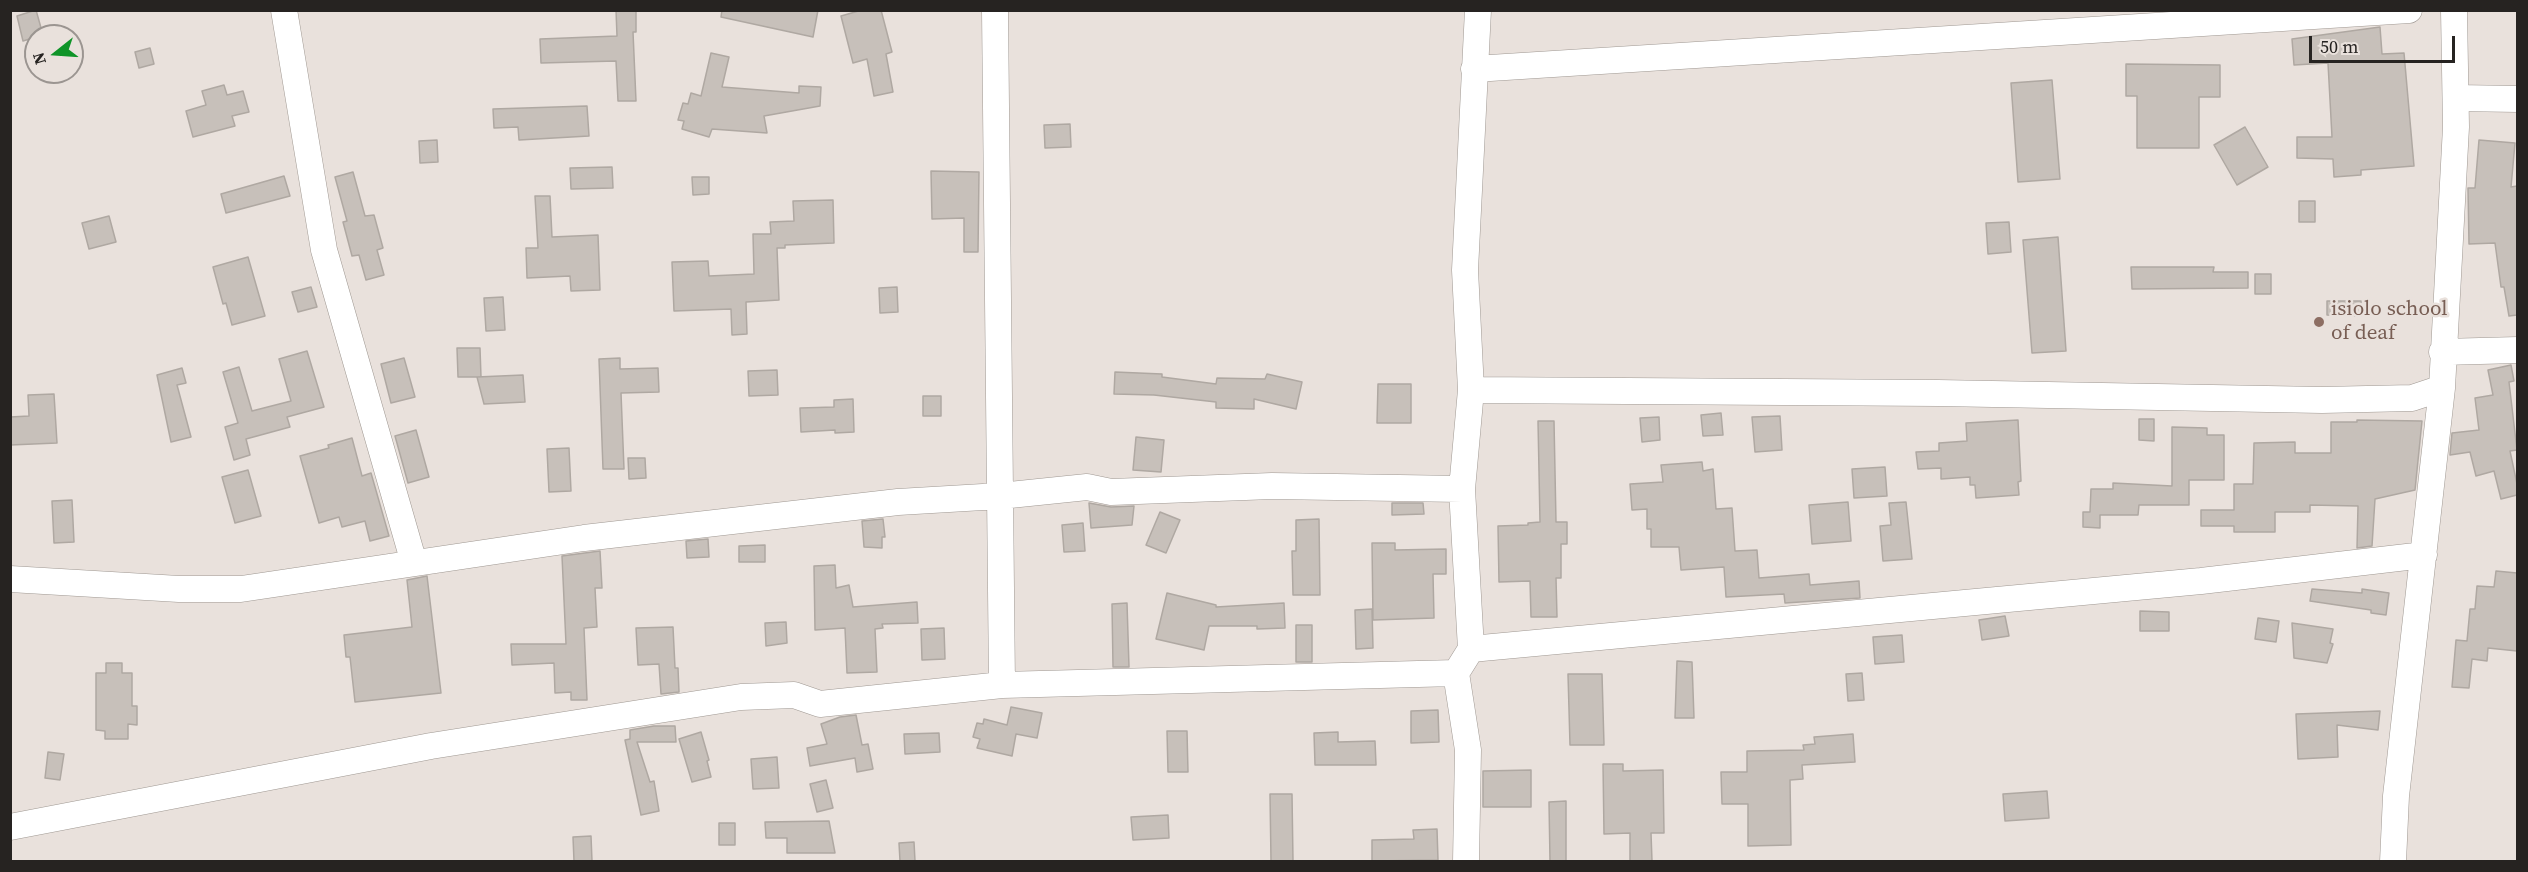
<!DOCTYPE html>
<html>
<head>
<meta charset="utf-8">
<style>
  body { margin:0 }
  #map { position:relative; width:2528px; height:872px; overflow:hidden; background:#e9e1dc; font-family:"Source Serif 4",serif }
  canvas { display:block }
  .frame { position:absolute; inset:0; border:12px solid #262321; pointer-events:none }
  .north { position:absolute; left:24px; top:24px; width:60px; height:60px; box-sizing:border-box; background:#e9e1dc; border:2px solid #9b9591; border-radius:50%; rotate:253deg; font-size:16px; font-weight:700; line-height:24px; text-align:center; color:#262321 }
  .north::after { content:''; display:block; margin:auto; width:21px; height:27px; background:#0f9428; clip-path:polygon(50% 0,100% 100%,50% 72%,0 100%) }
  .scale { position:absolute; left:2309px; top:36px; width:146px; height:27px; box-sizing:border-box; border:3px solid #262321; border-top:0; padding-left:8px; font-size:18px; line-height:21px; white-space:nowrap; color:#262321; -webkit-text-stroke:4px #e9e1dc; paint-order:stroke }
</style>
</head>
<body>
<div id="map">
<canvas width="2528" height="872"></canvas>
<div class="frame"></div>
<div class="north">N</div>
<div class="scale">50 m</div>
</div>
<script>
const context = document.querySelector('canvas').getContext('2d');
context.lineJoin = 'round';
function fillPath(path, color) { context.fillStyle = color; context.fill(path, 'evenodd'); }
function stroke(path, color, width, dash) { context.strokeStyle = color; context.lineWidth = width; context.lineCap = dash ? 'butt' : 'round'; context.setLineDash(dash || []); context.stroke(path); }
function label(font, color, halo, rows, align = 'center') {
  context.font = font + ' "Source Serif 4",serif'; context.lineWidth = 5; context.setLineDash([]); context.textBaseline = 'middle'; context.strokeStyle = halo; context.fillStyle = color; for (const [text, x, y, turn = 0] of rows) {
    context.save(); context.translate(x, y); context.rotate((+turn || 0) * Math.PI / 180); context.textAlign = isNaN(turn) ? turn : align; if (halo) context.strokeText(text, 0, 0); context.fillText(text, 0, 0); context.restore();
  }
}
const building = new Path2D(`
  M36 10 43 35 23 41 17 16Z
  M616 10H636V32H633L636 101H618L616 61 541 63 540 39 617 36Z
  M722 10H818L813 37 721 17Z
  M862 10H881L892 52 886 54 893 92 874 96 867 59 853 63 841 16Z
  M2380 27 2382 54 2404 53 2414 166 2361 170V175L2334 177 2333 159 2297 158V137H2332L2328 63 2294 65 2292 39Z
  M150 48 154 64 139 68 135 52Z
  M711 53 729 57 722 87 799 93V86L821 87 820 106 764 116 767 133 712 129 709 137 682 129 684 121 678 120 683 103 688 104 691 93 701 96Z
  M2126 64 2220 65V97H2199V148H2137V96H2126Z
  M2052 80 2060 179 2018 182 2011 83Z
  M224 85 227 95 243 91 249 112 232 116 235 126 193 137 186 111 206 105 202 91Z
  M587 106 589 136 519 140 518 127 494 128 493 109Z
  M1070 124 1071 147 1045 148 1044 125Z
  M2245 127 2268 167 2237 185 2214 145Z
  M437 140 438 162 420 163 419 141Z
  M2479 140 2515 143 2511 187 2517 186V315L2509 316 2504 287H2501L2495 243 2469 244 2468 188H2475Z
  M612 167 613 188 571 189 570 168Z
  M931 171 979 172 978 252H964V218L932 219Z
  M353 172 365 216 374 215 383 248 377 250 384 275 366 280 359 255 352 256 343 222 347 221 335 177Z
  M284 176 290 196 226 213 221 194Z
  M692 177H709V194L693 195Z
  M535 196H550L552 237 598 235 600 290 571 291 570 276 527 278 526 248H538Z
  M833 200 834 243 785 245V248H777L779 300 746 302 747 334 732 335 731 309 674 311 672 262 708 261 709 276 754 274 753 234H771L770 222 794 221 793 201Z
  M2299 201H2315V222H2299Z
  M109 216 116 242 89 249 82 223Z
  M2009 222 2011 252 1988 254 1986 223Z
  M2058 237 2066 351 2032 353 2023 240Z
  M248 257 265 316 232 325 226 303 223 304 213 267Z
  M2131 267H2214L2213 272H2248V288L2132 289Z
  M2255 274H2271V294H2255Z
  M311 287 317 307 298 312 292 292Z
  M897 287 898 312 880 313 879 288Z
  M503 297 505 330 486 331 484 298Z
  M2327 301H2361V316L2327 315Z
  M457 348H480L481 377H458Z
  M307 351 324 407 287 417 290 427 246 439 250 455 234 460 225 427 238 423 223 372 239 367 252 411 291 401 279 359Z
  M404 358 415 397 391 403 381 364Z
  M620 358V369L658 368 659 392 621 393 624 469H603L599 359Z
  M2511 365 2514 381 2509 382 2517 450 2510 451 2517 484V495L2501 499 2494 471 2476 476 2470 452 2450 455 2452 433 2479 430 2475 398 2493 395 2488 370Z
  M182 368 186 383 177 385 191 437 171 442 157 375Z
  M777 370 778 395 749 396 748 371Z
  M1115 372 1162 374V377L1216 384 1217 378 1265 379 1267 374 1302 382 1296 409 1254 399V409L1216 408V402L1154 395 1114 394Z
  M523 375 525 402 484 404 477 377Z
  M1378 384H1411V423H1377Z
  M54 394 57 443 10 445V417L29 416 28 395Z
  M923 396H941V416H923Z
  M853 399 854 432 835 433V430L801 432 800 408 834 407V400Z
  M1721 413 1723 435 1703 436 1701 415Z
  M1780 416 1782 450 1755 452 1752 417Z
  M1659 417 1660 440 1642 442 1640 418Z
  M2139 419H2154V441L2139 440Z
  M2018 420 2021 481 2018 482 2019 495 1976 498 1975 485H1970V477L1941 479V468L1918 469 1916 452 1939 451V443L1967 441 1966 423Z
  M2357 420 2422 421 2415 490 2375 499 2372 546 2357 548 2358 506 2310 505V512H2275V532H2234V526H2201V510H2234V484H2253L2254 443 2295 442V453H2331V422H2357Z
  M1538 421H1554L1556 522H1567V544H1561V578H1556L1557 617H1531L1530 581 1499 582 1498 526 1528 525V523L1540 522Z
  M2172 427 2207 428V435H2224V480H2189V505H2139L2138 515H2100V528L2083 527V512H2090L2091 489H2113V483L2172 486Z
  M416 430 429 477 408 483 395 436Z
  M1136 437 1164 440 1161 472 1133 470Z
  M352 438 362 476 371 473 389 536 370 541 365 521 342 527 339 517 319 523 300 456 329 448 328 445Z
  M569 448 571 491 549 492 547 449Z
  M628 458H645L646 478 629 479Z
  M1702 462 1703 471 1713 469 1716 509 1732 508 1735 551 1757 550 1759 578 1809 574 1810 585 1859 581 1860 598 1785 603 1784 594 1726 597 1724 567 1681 570 1679 547H1651V529H1647V509L1632 510 1630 484 1663 482 1661 465Z
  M1885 467 1887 496 1854 498 1852 469Z
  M248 470 261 516 235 523 222 477Z
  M72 500 74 542 54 543 52 501Z
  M1848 502 1851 541 1812 544 1809 505Z
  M1906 502 1912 559 1883 561 1880 526 1891 525 1889 503Z
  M1089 503 1111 507 1134 506 1132 525 1091 528Z
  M1392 503H1423L1424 514 1392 515Z
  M1160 512 1180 520 1166 553 1146 545Z
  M883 519 885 537H882V548L864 547 862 521Z
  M1319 519 1320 595H1293L1292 551H1296V520Z
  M1083 523 1085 551 1064 552 1062 525Z
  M708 539 709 557 687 558 686 541Z
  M1372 543H1395V550L1446 549V574H1433L1434 618 1373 620Z
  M765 545V562H739V546Z
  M600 551 602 588H595L597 627 584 628 587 700H571V692L555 693 554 663 512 665 511 644H566L562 556Z
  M835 565 836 588 849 585 853 607 917 602 918 623 882 624 883 628 875 629 877 672 847 673 845 628 815 630 814 566Z
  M2496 571 2517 573V651L2488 648 2487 661 2472 659 2469 688 2452 687 2456 640 2467 641 2470 609H2475L2477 586 2494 587Z
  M427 576 441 693 355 702 350 657H346L344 635 412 627 407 580Z
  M2312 589 2362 593V589L2389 593 2386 615 2371 613V610L2310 601Z
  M1167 593 1216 605V607L1284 603 1285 628 1257 629V626H1209L1204 650 1156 639Z
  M1127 603 1129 667H1113L1112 604Z
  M1372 609 1373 648 1356 649 1355 610Z
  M2140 611 2169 612V631H2140Z
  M2005 616 2009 636 1982 640 1979 620Z
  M2258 618 2279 621 2276 642 2255 639Z
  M786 622 787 643 766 646 765 623Z
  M2292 623 2333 629 2330 643 2333 644 2327 663 2294 658Z
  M1296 625H1312V662H1296Z
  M673 627 675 668H678L679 692 661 694 659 664 638 665 636 628Z
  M944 628 945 659 922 660 921 629Z
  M1902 635 1904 662 1875 664 1873 637Z
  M1677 661 1692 662 1694 718H1675Z
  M106 663H122V673H132V706H137V725L128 724V739H105V731L96 730V673H106Z
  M1862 673 1864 700 1848 701 1846 674Z
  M1568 674H1602L1604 745H1570Z
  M1011 707 1042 713 1037 738 1016 734 1012 756 977 748 980 739 973 737 977 723 983 724 984 719 1007 725Z
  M1438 710 1439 742 1411 743V711Z
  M2380 711 2378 730 2337 725 2338 757 2298 759 2296 714Z
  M856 715 862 745 868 744 873 769 857 772 855 758 810 766 807 748 827 744 821 724 840 717Z
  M654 726H675L676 742H637L650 782 654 781 659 811 641 815 625 740 630 739V730Z
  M1167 731H1187L1188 772H1168Z
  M701 732 709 760 707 761 711 777 692 782 679 739Z
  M1338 732V742L1375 741 1376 765H1315L1314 733Z
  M939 733 940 752 905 754 904 734Z
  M1853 734 1855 762 1802 765 1803 779 1790 780 1791 845 1748 846V804H1722L1721 772H1747V751L1804 750 1803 745 1815 744 1814 737Z
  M48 752 64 754 60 780 45 778Z
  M777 757 779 788 753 789 751 759Z
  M1603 764H1623V771L1663 770 1664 833H1651L1652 861H1630V833L1604 834Z
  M1531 770V807H1483V771Z
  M826 780 833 808 817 812 810 784Z
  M2047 791 2049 818 2005 821 2003 794Z
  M1270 794H1292L1293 861H1271Z
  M1566 801V861H1550L1549 802Z
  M1168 815 1169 838 1133 840 1131 817Z
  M829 821 835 853H787V838H766L765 822Z
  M719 823H735V845H719Z
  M1437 829 1438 860 1372 861V840L1414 839 1413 830Z
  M591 836 592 861H574L573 837Z
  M914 842 915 861H900L899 843Z`);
fillPath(building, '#c7c0ba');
stroke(building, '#afa8a2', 1.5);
const minor = new Path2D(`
  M284 10 324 250 414 563
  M995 10 1002 685
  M1474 69 2409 10
  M2456 98 2518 99
  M2442 352 2518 350
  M1471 390 1938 393 2322 400 2412 398 2442 388
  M10 579 179 589H241L584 538 898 502 1000 496 1087 487 1111 492 1272 486 1462 489
  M1471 649 2201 581 2424 555
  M10 827 431 746 741 697 794 695 820 704 1002 685 1456 673
  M1466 862 1468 750 1456 673 1471 649 1462 489 1471 390 1465 270 1478 10
  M2393 862 2396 796 2442 388 2456 127 2454 10`);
stroke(minor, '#9f9892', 27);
stroke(minor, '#fff', 26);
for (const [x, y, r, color] of [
  [2319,322,6,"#8d6e63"]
]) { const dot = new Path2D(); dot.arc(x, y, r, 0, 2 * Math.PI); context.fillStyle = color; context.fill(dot); stroke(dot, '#e9e1dc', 2); }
label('21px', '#785e54', '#e9e1dc', [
  ["isiolo school",2331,310],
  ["of deaf",2331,334]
], 'left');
</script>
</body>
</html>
